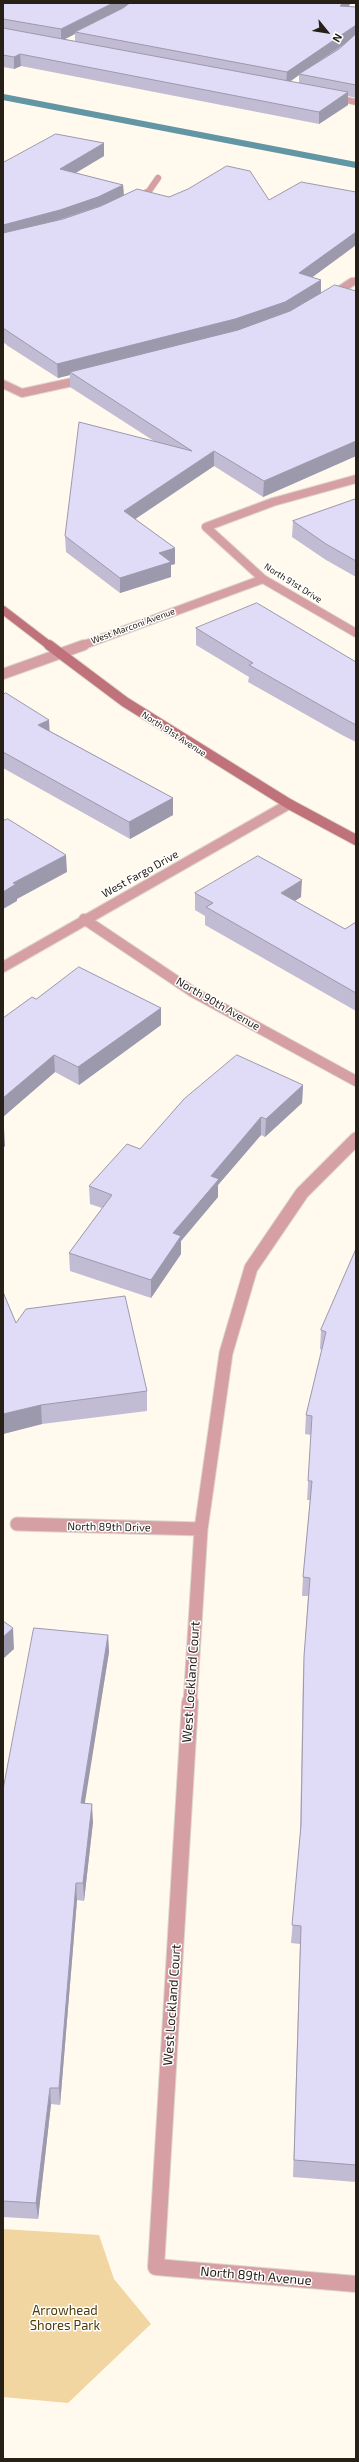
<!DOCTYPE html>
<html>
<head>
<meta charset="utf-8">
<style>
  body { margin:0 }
  #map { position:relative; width:359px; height:2462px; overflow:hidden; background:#fff9ee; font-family:"Exo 2",sans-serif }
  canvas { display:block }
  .frame { position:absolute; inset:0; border:4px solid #262017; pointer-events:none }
  .north { position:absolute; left:307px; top:12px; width:40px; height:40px; -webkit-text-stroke:3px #fff; paint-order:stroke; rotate:120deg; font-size:11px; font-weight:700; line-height:16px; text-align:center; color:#262017 }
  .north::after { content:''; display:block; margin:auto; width:14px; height:18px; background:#262017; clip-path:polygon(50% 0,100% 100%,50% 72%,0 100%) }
</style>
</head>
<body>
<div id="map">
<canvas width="359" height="2462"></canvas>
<div class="frame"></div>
<div class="north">N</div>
</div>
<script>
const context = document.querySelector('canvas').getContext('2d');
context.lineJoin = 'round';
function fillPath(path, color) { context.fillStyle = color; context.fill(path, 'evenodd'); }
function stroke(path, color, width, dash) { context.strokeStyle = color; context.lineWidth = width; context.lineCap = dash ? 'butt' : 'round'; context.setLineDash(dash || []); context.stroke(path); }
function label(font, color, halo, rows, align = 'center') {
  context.font = font + ' "Exo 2",sans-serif'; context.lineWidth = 3; context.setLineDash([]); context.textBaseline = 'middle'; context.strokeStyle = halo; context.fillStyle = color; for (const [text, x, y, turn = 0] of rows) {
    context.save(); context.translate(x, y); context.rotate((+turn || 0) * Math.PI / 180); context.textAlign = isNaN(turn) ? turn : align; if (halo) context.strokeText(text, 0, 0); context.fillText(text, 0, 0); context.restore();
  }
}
fillPath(new Path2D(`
  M3 2229 99 2235 114 2279 151 2324 68 2403 3 2397Z`), '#f2d6a2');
stroke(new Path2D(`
  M3 97 356 165`), '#6296a5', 6);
const streetFar4 = new Path2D(`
  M332 97 356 102
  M134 199 149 191 158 178
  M351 283 356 280`);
const streetFar3 = new Path2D(`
  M331 296 352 282
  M3 384 22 393 86 379
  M356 479 273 502 206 527 263 579 356 633
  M81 646 263 579`);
const streetFar2 = new Path2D(`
  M3 674 84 645
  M84 919 193 992 356 1081
  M3 967 289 804`);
const streetFar1 = new Path2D(`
  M17 1524 201 1529
  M190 1703 201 1529 226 1353 251 1268 302 1193 356 1139`);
const street = new Path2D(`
  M190 1702 156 2267 356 2284`);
const secondaryFar1 = new Path2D(`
  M3 610 50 646`);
const secondary = new Path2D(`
  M49 645 125 702 289 804 356 840`);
stroke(streetFar4, '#dcd6cc', 7);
stroke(streetFar3, '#dcd6cc', 10);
stroke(streetFar2, '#dcd6cc', 12);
stroke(streetFar1, '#dcd6cc', 15);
stroke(street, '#dcd6cc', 18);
stroke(secondaryFar1, '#dcd6cc', 10);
stroke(secondary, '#dcd6cc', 12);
stroke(streetFar4, '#d69fa3', 6);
stroke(streetFar3, '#d69fa3', 8);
stroke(streetFar2, '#d69fa3', 10);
stroke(streetFar1, '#d69fa3', 13);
stroke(street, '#d69fa3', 16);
stroke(secondaryFar1, '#c0727a', 8);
stroke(secondary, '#c0727a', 10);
fillPath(new Path2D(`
  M3 3H351L348 7H356V98L348 96V105L319 124 21 66 14 69 3 67ZM75 34V41L65 39ZM299 75V83L290 82Z
  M104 156 76 173 123 185 124 195 269 200 356 192V245L312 277 321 293 356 291V456L263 497 214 466 135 519 175 548V564L171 565V577L120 593 66 552 65 536 154 441 70 387V375L58 378 8 346 3 342V163Z
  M356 499V577L326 560 292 537 293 521Z
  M196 628 356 662V742L342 735 248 682 249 677 196 645Z
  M3 695 50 731 173 798V815L130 839 3 768Z
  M195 893 301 897 295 901 345 929 356 922V1011L205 925V916L195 910Z
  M36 999 161 1008V1025L79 1085 55 1072 3 1117V1018Z
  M303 1085 302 1103 265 1137 261 1135 218 1185V1197L181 1241V1254L151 1298 70 1271 69 1253 102 1208 90 1204 89 1186Z
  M356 1249V2182L293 2177 300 1944 291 1943 300 1836 303 1674 308 1596H302L303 1577 310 1500H307L311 1435 305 1434 306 1415 322 1350 320 1349 321 1330Z
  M3 1292 16 1323 147 1391V1411L42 1424 3 1434Z
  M108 1635 109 1652 84 1804 93 1822 84 1901 77 1900 60 2105 51 2104 38 2219 3 2217V1790Z`), '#c1bcd4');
fillPath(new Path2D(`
  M113 3H133L75 32V34L61 41V29Z
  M343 3H351L340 18V6Z
  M356 25V36L300 74H299V75L286 84 287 72Z
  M20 54 21 66 14 69V57Z
  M348 92V105L319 124V112Z
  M104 143V156L60 182V169Z
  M123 185 124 198 3 238V225Z
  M356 232V245L299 287V273Z
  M321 280V294L285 316 234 334 70 372V375L58 378 57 364Z
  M356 441V456L263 497 264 481Z
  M214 451V466L125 526 124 511Z
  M175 548V564L171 565V577L120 593V578L159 553Z
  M49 720 50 737 38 725Z
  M173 798V815L130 839 129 822Z
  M66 855 67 872 17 899V901L3 909V892L13 883Z
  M302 880 301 897 280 910 281 893Z
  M161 1008V1025L79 1085 78 1067Z
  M54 1055 55 1072 3 1117V1098Z
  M303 1085 302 1103 265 1137 266 1119Z
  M261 1117V1135L218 1185V1197L181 1241V1254L151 1298V1280L173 1233 211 1176Z
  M4 1128 5 1146 3 1148V1129Z
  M41 1405 42 1424 3 1434V1414Z
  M13 1628 14 1649 3 1659V1637Z
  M108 1635 109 1652 82 1821 81 1803Z
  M92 1804 93 1822 84 1901 83 1883Z
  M76 1883 77 1900 60 2105 59 2088Z
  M50 2088 51 2104 38 2219 36 2203Z`), '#9d99ad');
const building = new Path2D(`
  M3 3H113L61 29 3 19Z
  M130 3H343L340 6 356 7V25L287 72 75 32 123 8Z
  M3 28 348 92 319 112 20 54 14 57 3 55Z
  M356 34V85L299 74 339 49Z
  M56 134 104 143 60 169 123 185 98 197 60 210 3 225V163Z
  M227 166 250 171 269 200 301 182 356 192V232L299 273 321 280 285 302 235 319 57 364 3 328V233L63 219 101 206 137 189 169 197 188 189Z
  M335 285 356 291V441L264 481 214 451 124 511 175 548 159 553 171 562 120 578 65 536 79 422 192 451 70 372 238 330 290 311Z
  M356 499V561L326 544 293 521Z
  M257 603 356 662V725L343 718 249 665 253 663 196 628Z
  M6 693 49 720 38 725 173 798 129 822 3 752V695Z
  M8 819 66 855 13 883 16 884 3 892V821Z
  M258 856 302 880 281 893 345 929 356 922V993L206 907 213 903 195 893Z
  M79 967 161 1008 78 1067 54 1055 3 1098V1018L32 997 36 999Z
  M237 1055 303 1085 266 1119 261 1117 211 1176 219 1179 173 1233 181 1236 151 1280 69 1253 112 1195 89 1186 127 1144 140 1149 184 1099Z
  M356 1249V2165L294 2160 301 1926 292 1925 301 1825 304 1656 310 1578 303 1577 312 1481H308L312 1416 306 1415 326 1332 321 1330Z
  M3 1292 16 1323 26 1309 125 1296 147 1391 41 1405 3 1414Z
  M3 1621 13 1628 3 1637Z
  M34 1628 108 1635 81 1803 92 1804 83 1883H76L59 2088H50L36 2203 3 2201V1790Z`);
fillPath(building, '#e0dbf7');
stroke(building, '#9d99ad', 1);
label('9px', '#262017', '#fff', [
  ["North 91st Drive",293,583,32],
  ["West Marconi Avenue",133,626,-20],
  ["North 91st Avenue",174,734,33]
]);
label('11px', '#262017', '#fff', [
  ["West Fargo Drive",140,874,-29],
  ["North 90th Avenue",218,1004,30],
  ["North 89th Drive",109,1527,1]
]);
label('13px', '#262017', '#fff', [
  ["West Lockland Court",191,1682,-86],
  ["West Lockland Court",172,2005,-86],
  ["North 89th Avenue",256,2276,5]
]);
label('13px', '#4f3a08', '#fff', [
  ["Arrowhead",65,2311],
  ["Shores Park",65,2326]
]);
</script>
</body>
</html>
